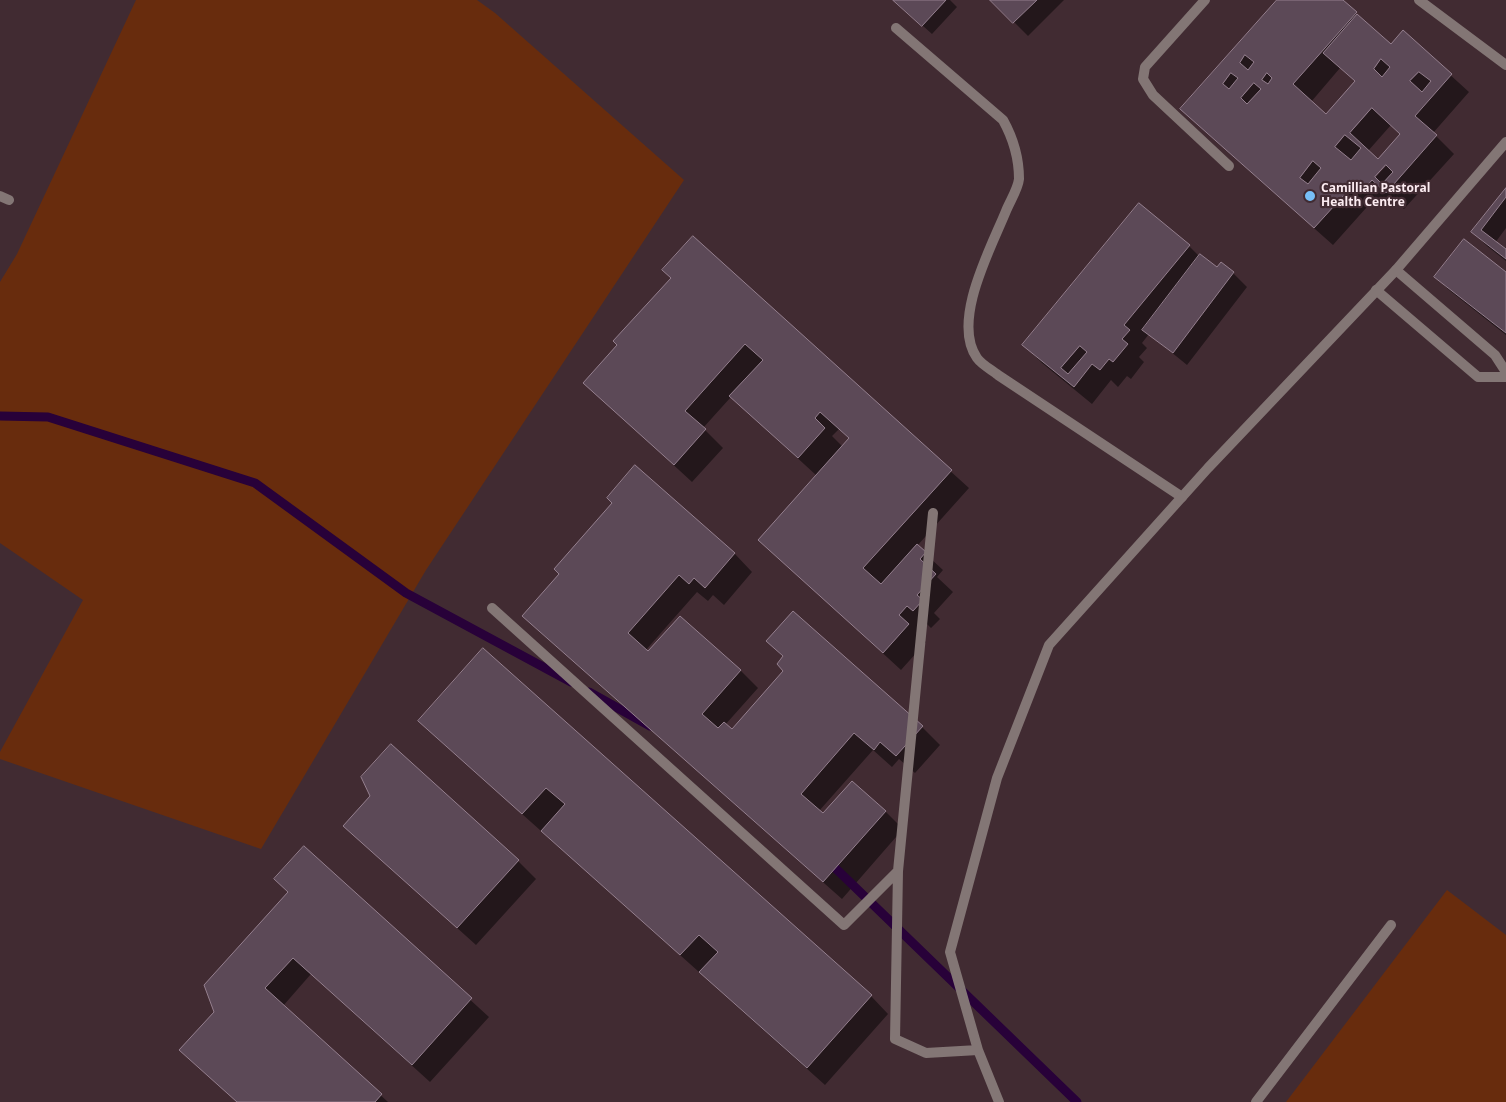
<!DOCTYPE html>
<html>
<head>
<meta charset="utf-8">
<style>
  body { margin:0 }
  canvas { display:block; background:#412b32 }
</style>
</head>
<body>
<canvas width="1506" height="1102"></canvas>
<script>
const context = document.querySelector('canvas').getContext('2d');
context.lineJoin = 'round';
function fillPath(path, color) { context.fillStyle = color; context.fill(path, 'evenodd'); }
function stroke(path, color, width, dash) { context.strokeStyle = color; context.lineWidth = width; context.lineCap = dash ? 'butt' : 'round'; context.setLineDash(dash || []); context.stroke(path); }
function label(font, color, halo, rows, align = 'center') {
  context.font = font + ' "Open Sans",sans-serif'; context.lineWidth = 4.5; context.setLineDash([]); context.textBaseline = 'middle'; context.strokeStyle = halo; context.fillStyle = color; for (const [text, x, y, turn = 0] of rows) {
    context.save(); context.translate(x, y); context.rotate((+turn || 0) * Math.PI / 180); context.textAlign = isNaN(turn) ? turn : align; if (halo) context.strokeText(text, 0, 0); context.fillText(text, 0, 0); context.restore();
  }
}
fillPath(new Path2D(`
  M136 0H477L495 13 684 180 426 570 261 849 0 759V752L83 600 0 543V282L17 254Z
  M1447 890 1506 935V1102H1286Z`), '#682c0d');
fillPath(new Path2D(`
  M894 0H950L957 7 932 34Z
  M992 0H1064L1028 36Z
  M1278 0H1341L1391 45 1403 32 1469 92 1433 133 1454 154 1404 209 1390 197 1382 206 1375 198 1333 245 1199 126 1181 109ZM1340 68 1356 82 1326 115 1311 102ZM1391 125 1401 135 1378 160 1368 151ZM1384 165 1386 166 1371 182 1369 181Z
  M1506 190V228L1495 243 1506 251V261L1487 246 1473 232Z
  M693 238 969 488 917 546 943 570 937 577 953 592 934 613 940 619 931 628 926 623 916 633 926 642 901 670 760 540 817 476 731 397 703 428 723 448 692 482 603 400 619 345 672 278ZM839 429 850 439 843 447 832 436Z
  M1189 246 1200 257 1217 269 1221 264 1233 273 1247 287 1187 365 1149 334 1142 343 1147 348 1139 357 1144 362 1131 379 1127 376 1118 387 1111 380 1092 404 1042 363 1024 345Z
  M1506 274V335L1449 290 1436 277Z
  M635 467 735 554 752 572 724 605 713 595 708 601 697 592 645 651 740 670 758 688 725 725 732 731 785 671 784 658 768 641 793 613 922 727 940 745 915 773 899 759 892 767 873 750 819 811 823 815 885 811 903 829 842 899 541 633 523 616 561 574 614 503Z
  M483 650 871 996 888 1014 825 1085 719 990 700 971 699 972 438 739 420 721Z
  M363 843 518 861 536 879 476 945Z
  M304 848 489 1017 430 1082 311 974 283 1006 388 1102H237L215 1012 289 892Z`), '#0007');
stroke(new Path2D(`
  M0 416 48 417 255 483 406 593 571 682
  M589 692 650 726
  M828 861 1077 1102`), '#280139', 9);
const building = new Path2D(`
  M893 0H946L922 26Z
  M990 0H1037L1013 23Z
  M1277 0H1343L1357 12 1293 84 1326 114 1355 81 1323 53 1357 14 1391 44 1403 30 1452 74 1415 116 1437 135 1386 193 1372 180 1364 189 1356 182 1314 228 1180 109ZM1245 55 1254 62 1248 70 1240 63ZM1381 59 1390 67 1382 77 1374 69ZM1419 72 1431 81 1422 92 1410 81ZM1231 73 1238 78 1229 89 1223 84ZM1267 73 1272 78 1268 84 1262 80ZM1254 83 1261 89 1247 104 1241 98ZM1372 108 1400 134 1378 159 1350 133ZM1345 135 1361 148 1351 160 1335 147ZM1313 161 1321 168 1308 184 1300 178ZM1386 165 1393 172 1382 184 1375 177Z
  M1506 188V197L1481 230 1506 249V259L1471 232Z
  M1139 203 1190 245 1124 325 1130 330 1122 339 1128 344 1113 362 1109 359 1100 370 1092 364 1074 387 1022 345ZM1080 346 1087 352 1068 374 1061 368Z
  M693 236 952 470 863 568 881 584 917 544 926 552 920 559 936 574 917 595 923 600 913 611 907 606 899 615 909 624 883 653 758 540 849 438 820 412 815 418 825 428 798 458 729 396 763 360 745 344 685 411 706 429 674 465 583 383 617 345 613 341 671 278 662 270Z
  M1464 239 1506 272V333L1434 277Z
  M1200 254 1217 267 1221 262 1234 272 1173 353 1142 330Z
  M635 465 735 553 705 588 694 578 689 584 679 575 628 633 648 651 680 616 741 670 702 714 718 728 724 722 732 729 783 671 777 664 783 656 766 641 793 611 923 726 896 756 880 742 874 750 854 733 801 794 823 813 852 781 886 811 823 882 522 616 559 574 554 569 612 503 607 498Z
  M483 648 872 995 807 1068 699 972 718 952 699 935 680 955 541 831 565 804 546 788 522 814 418 721Z
  M391 744 519 860 457 928 343 826 370 796 361 777Z
  M304 846 472 998 412 1065 293 958 265 988 382 1094 375 1102H237L179 1050 214 1012 204 985 288 892 274 879Z`);
fillPath(building, '#5c4957');
stroke(building, '#947f8e', 1);
stroke(new Path2D(`
  M1205 0 1145 67 1143 79 1153 95 1229 166
  M1419 0 1506 65
  M896 28 1003 120C1013 138 1019 159 1019 179 1018 189 1010 201 1006 211 991 248 951 321 977 358 982 365 992 370 998 375L1182 497
  M1396 270 1495 355 1506 372
  M1376 290 1478 377H1506
  M1256 1102 1391 925`), '#837675', 10);
stroke(new Path2D(`
  M0 196 9 200
  M933 513 898 871 895 1039 926 1053 978 1050
  M492 608 844 925 898 871
  M999 1102 978 1050 950 952 997 778 1049 645 1208 468 1396 270 1506 142`), '#837675', 10);
for (const [x, y, r, color] of [
  [1310,196,6,"#77bff7"]
]) { const dot = new Path2D(); dot.arc(x, y, r, 0, 2 * Math.PI); context.fillStyle = color; context.fill(dot); stroke(dot, '#412b32', 2); }
label('bold 12px', '#fcecf1', '#412b32', [
  ["Camillian Pastoral",1321,189],
  ["Health Centre",1321,203]
], 'left');
</script>
</body>
</html>
